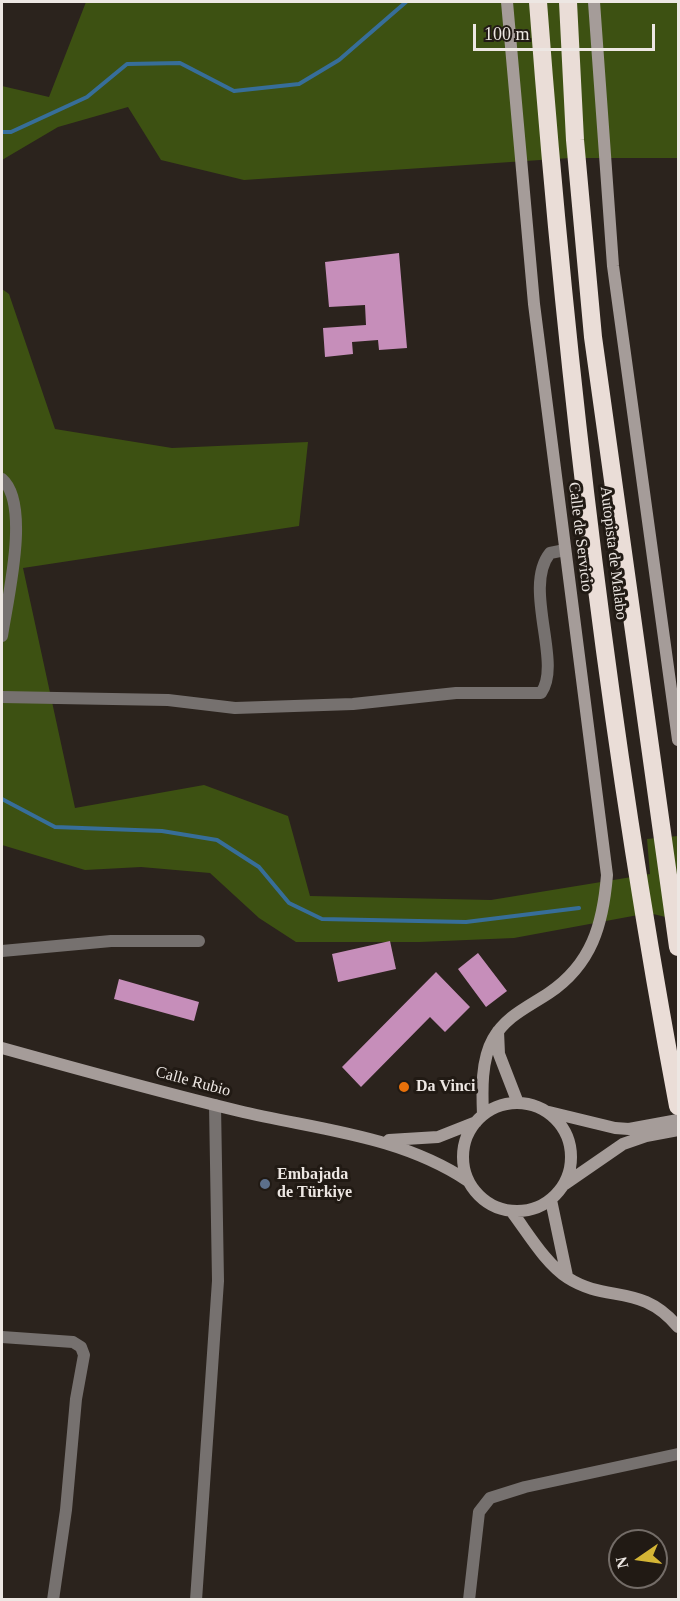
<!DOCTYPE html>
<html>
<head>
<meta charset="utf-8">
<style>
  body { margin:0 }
  #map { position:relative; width:680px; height:1601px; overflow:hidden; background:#2b231d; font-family:"Times New Roman",serif }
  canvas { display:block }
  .frame { position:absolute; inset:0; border:3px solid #ede7e3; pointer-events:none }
  .north { position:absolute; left:608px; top:1529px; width:60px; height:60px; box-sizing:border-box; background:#211a14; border:2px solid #736c67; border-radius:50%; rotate:257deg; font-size:16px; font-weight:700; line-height:24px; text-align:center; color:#ede7e3 }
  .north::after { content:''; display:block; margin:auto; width:21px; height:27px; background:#d4b535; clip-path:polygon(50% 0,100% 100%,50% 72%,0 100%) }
  .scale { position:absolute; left:473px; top:24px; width:182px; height:27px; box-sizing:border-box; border:3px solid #ede7e3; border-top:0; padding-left:8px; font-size:18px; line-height:21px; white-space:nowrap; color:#ede7e3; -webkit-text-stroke:4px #211a14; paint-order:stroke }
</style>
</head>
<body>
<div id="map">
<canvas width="680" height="1601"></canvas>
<div class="frame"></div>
<div class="north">N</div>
<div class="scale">100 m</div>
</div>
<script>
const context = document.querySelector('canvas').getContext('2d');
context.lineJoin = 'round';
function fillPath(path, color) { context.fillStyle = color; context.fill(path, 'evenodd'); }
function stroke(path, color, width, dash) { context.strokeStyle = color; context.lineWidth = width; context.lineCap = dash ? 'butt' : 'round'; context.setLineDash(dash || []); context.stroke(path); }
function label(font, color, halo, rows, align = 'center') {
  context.font = font + ' "Times New Roman",serif'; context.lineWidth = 6; context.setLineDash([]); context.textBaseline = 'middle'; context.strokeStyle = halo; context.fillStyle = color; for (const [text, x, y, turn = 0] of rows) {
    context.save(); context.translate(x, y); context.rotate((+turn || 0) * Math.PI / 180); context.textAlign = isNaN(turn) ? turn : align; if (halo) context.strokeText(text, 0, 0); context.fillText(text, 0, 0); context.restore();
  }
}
fillPath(new Path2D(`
  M86 2H678V158H570L244 180 161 160 128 107 58 127 2 160V86L49 97Z
  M2 289 9 294 55 429 172 448 308 442 299 526 23 568 75 808 204 785 288 816 310 896 491 900 650 874 647 839 678 836V920L649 913 514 938 420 942H296L259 918 210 873 141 867 85 870 2 845Z`), '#3d5112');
stroke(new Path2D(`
  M2 132H11L87 97 127 64 180 63 234 91 299 84 339 60 406 2
  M2 799 55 827 162 831 217 840 259 867 289 903 322 919 466 922 579 908`), '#376e99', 4);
fillPath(new Path2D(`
  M399 253 407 348 379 350 378 340 352 342 353 354 325 357 323 328 366 325 365 305 329 307 325 262Z
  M390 941 396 969 338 982 332 954Z
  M478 953 507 991 486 1007 458 969Z
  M436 972 470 1007 445 1032 430 1017 361 1087 342 1067Z
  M119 979 199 1002 194 1021 114 999Z`), '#c68eba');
stroke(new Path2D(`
  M2 479C31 504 7 601 2 636
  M2 697 168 700 235 708 353 704 456 693H541C563 663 522 588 550 553L565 550
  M2 951 111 941H199
  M2 1337 73 1342 81 1347 84 1355 76 1399 66 1510 53 1600
  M196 1600 218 1281 215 1105
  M469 1600 479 1512 490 1498 525 1487 678 1454`), '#76716f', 12);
stroke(new Path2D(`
  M594 2 613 266 678 740
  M498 1031 499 1054 518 1103
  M2 1048C81 1070 160 1092 239 1111 318 1130 399 1135 468 1181
  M463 1157a54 54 0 1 1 108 0a54 54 0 1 1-108 0Z
  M549 1112 615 1128 629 1129 678 1120
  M483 1115C482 1091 481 1060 493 1039 506 1016 528 1007 549 993 592 964 603 924 607 875L534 304 507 2
  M389 1140 438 1137 476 1122
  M565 1184 623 1144 646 1136 678 1130
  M551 1200 567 1276
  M512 1212C528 1233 545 1263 568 1278 607 1303 642 1283 678 1327`), '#a59c99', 12);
stroke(new Path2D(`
  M538 2C566 372 609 741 678 1106
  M568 2 575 140 593 337 678 947`), '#eaddd7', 18);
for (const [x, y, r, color] of [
  [404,1087,6,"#e8710a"],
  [265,1184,6,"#5c6f8a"]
]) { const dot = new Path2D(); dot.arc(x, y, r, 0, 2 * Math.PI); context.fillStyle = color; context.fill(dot); stroke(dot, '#211a14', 2); }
label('16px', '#ede7e3', '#211a14', [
  ["Calle de Servicio",580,537,83],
  ["Autopista de Malabo",613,553,83],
  ["Calle Rubio",193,1082,15]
]);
label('bold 16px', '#ede7e3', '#211a14', [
  ["Da Vinci",416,1087],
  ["Embajada",277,1175],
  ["de Türkiye",277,1193]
], 'left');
</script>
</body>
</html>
